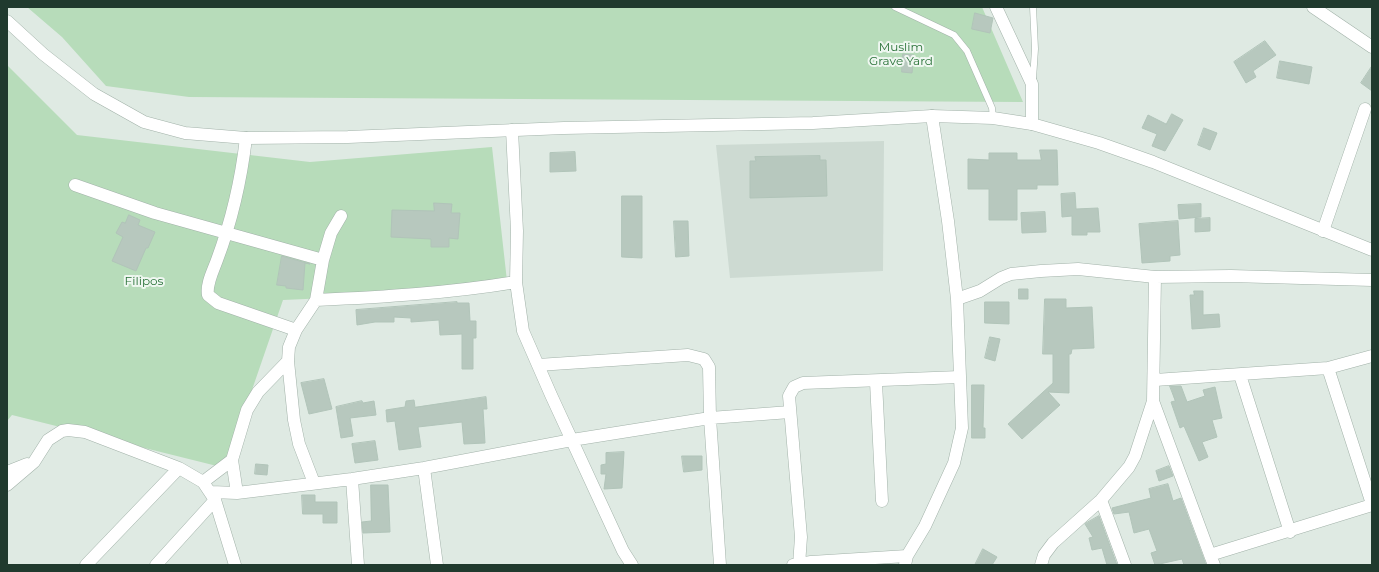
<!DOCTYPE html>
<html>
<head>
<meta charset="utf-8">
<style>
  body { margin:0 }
  #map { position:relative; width:1379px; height:572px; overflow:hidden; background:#dfeae3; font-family:Montserrat,sans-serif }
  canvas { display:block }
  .frame { position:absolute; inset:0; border:8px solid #203a2e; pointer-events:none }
</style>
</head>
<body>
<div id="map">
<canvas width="1379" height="572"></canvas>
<div class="frame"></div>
</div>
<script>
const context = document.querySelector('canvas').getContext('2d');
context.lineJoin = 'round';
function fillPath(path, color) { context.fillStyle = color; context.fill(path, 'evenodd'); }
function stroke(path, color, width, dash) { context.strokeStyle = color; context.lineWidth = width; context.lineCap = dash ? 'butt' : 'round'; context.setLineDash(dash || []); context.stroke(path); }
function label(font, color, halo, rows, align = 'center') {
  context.font = font + ' Montserrat,sans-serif'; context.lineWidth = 4; context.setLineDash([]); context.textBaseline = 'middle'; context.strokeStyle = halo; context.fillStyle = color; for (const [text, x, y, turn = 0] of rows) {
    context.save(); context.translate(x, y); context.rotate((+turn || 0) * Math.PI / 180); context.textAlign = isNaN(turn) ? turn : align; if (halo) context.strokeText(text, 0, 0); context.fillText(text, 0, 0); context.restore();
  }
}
fillPath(new Path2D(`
  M884 141 883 271 730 278 716 145Z`), '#cddad2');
fillPath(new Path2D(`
  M27 7H982L1023 102 189 97 106 86 62 37Z
  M7 65 77 135 310 162 492 147 508 290 283 300 225 468 12 415 7 421Z`), '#b7dcba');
const building = new Path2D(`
  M975 13 993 18 990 33 972 29Z
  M1265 41 1276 55 1253 71 1256 77 1246 83 1234 62Z
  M903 54 914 55 912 73 902 72Z
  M1280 61 1312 67 1309 84 1277 78Z
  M1372 66V91L1361 83Z
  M1172 114 1183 120 1165 151 1152 146 1157 134 1142 128 1148 115 1166 124Z
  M1204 128 1217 133 1210 150 1198 145Z
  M1040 150H1057L1058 185H1037V189H1017V220H989V189H968V159L989 160V153H1017V160H1041Z
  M575 152 576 171 550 172V153Z
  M820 156V160H826L827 196 750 198V161H756L755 157Z
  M1075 193 1076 209 1098 208 1100 232H1087V235H1072V216L1062 217 1061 194Z
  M622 196H642V258L622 257Z
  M434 203 452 204 451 213H460L458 239 449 238V247H431V239L391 237 392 210 434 211Z
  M1201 204V217L1179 219 1178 205Z
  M1045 212 1046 232 1022 233 1021 213Z
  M129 215 140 220 138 225 155 232 148 248H146L136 271 112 261 123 237 116 233 122 222 125 223Z
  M1210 218V231L1195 232V219Z
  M674 221H688L689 256 676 257Z
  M1178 221 1180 255 1170 256V261L1142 263 1139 224Z
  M282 256 310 264 305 263 303 290 286 288V286L277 285Z
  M1019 289H1028V299H1019Z
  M1194 291H1203V315L1219 314 1220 327 1192 329 1190 295H1194Z
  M1045 299H1066V308L1092 307 1094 348 1072 349 1071 354H1069V393L1048 392 1060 405 1022 439 1008 424 1053 383V354H1043Z
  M457 302V303H469L470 321H476V338H473V369H462V334L440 335 439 320 411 322V318L394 317V322H375L357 325 356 310Z
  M985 302H1009V324L985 323Z
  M990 337 1000 339 995 361 985 358Z
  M324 379 332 409 309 414 301 383Z
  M972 385H984L983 428H985V438H972Z
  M1170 386H1181L1187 402 1205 396 1203 390 1215 387 1222 418 1212 420 1217 437 1202 442 1208 457 1199 461 1184 426 1180 428 1171 402 1175 401Z
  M486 397 487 409H483L485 443 464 444 462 422 418 427 421 447 399 450 395 421 387 422 386 410 405 407 406 401 414 400 415 407Z
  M362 401 363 403 374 401 376 415 350 418 353 436 341 438 336 407Z
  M375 441 378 460 355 463 352 444Z
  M624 452 622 488 604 489 606 474H601V465L606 464V453Z
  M682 456H702V470L684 472Z
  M256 464 268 465 267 475 255 474Z
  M1169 466 1173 476 1159 481 1156 471Z
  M1168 484 1173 501 1181 498 1206 565H1184L1182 559 1155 565 1151 553 1157 551 1149 529 1134 533 1129 512 1114 514 1112 508 1151 498 1149 489Z
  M371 485H388L390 532 363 533 362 522 371 521Z
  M302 495H315V502H337V523H323V514H303Z
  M1099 516 1117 565H1107L1102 548 1092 550 1089 538 1093 537 1085 524Z
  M983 549 997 557 992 565H975Z`);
fillPath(building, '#b7c8be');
stroke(building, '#b1c4b9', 1);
const service = new Path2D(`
  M895 7 954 35 967 51 992 108 993 118
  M1033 79 1035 49 1033 7`);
const minor = new Path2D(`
  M996 7 1032 84V124
  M1313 7 1372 47
  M512 130 517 231 516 282 523 331 551 395 623 551 632 565
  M246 138C241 181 232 220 217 260 213 271 206 284 208 295L218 303 296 330
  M75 185 155 213 323 260
  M1323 231 1365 109
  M957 299 980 291 1001 278 1011 274 1041 271 1078 269 1155 277 1231 276 1372 280
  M316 300C383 297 450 293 516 282
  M538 365 688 355 704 359 709 367 710 418 720 565
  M1328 368 1372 504
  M1240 375 1290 532
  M1155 380 1328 368 1372 356
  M876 382 882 501
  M1153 401 1210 555
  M424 468 437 565
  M7 472 27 464
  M352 479 358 565
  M203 482 232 460
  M314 483 299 444 294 420 288 361 289 347 296 330 316 300 323 260 331 233 341 216
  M7 485 34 462 48 440 62 431 68 430 85 432 179 468 203 482 215 500 235 565
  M211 492 237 493 352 479 424 468 572 440 710 418 790 412
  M237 493 232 460 247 410 258 392 288 361
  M1101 500 1125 565
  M86 565 179 468
  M156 565 215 500
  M793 565 811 562 907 556
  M799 565 801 537 789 396 794 387 803 383 960 377
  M905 565 907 556 925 526 954 463 962 428 957 299 948 221 932 116
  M1041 565 1044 555 1053 543 1101 500 1129 467 1135 456 1153 401 1155 277
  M1214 565 1210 555 1372 505`);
const tertiary = new Path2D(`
  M7 21 43 54 94 94 144 122 185 133 246 138 348 137 564 128 813 123 932 116 993 118 1032 124 1099 143 1153 162 1372 250`);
stroke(service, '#a2b2a9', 7);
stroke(minor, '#a2b2a9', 13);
stroke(tertiary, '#a2b2a9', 13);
stroke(service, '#fff', 6);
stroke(minor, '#fff', 12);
stroke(tertiary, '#fff', 12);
label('12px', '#297238', '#eff7f1', [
  ["Muslim",901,47],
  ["Grave Yard",901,61],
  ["Filipos",144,281]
]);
</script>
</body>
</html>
